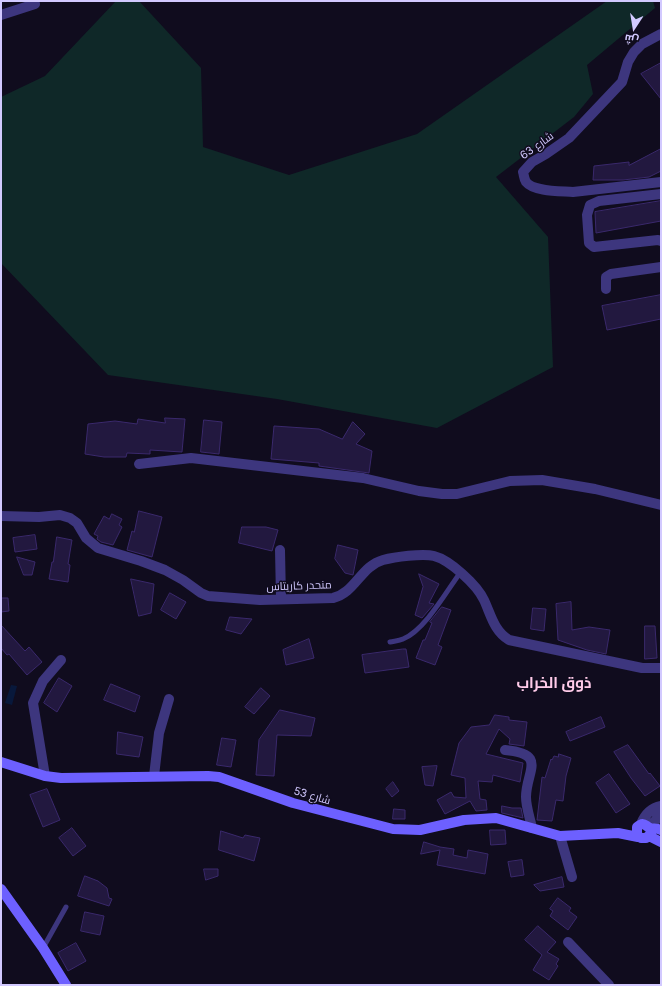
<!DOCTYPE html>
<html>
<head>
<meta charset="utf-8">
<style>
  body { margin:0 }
  #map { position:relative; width:662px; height:986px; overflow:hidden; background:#100c1e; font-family:Inter,Cairo,sans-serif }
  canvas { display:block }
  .frame { position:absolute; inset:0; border:2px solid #d2c9ff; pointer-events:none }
  .north { position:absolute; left:614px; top:8px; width:40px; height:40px; -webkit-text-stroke:3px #100c1e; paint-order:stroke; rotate:192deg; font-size:11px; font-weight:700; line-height:16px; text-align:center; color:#d2c9ff }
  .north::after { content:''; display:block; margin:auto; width:14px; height:18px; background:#d2c9ff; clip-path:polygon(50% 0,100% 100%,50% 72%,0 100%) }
</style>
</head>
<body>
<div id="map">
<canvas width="662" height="986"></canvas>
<div class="frame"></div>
<div class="north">ش</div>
</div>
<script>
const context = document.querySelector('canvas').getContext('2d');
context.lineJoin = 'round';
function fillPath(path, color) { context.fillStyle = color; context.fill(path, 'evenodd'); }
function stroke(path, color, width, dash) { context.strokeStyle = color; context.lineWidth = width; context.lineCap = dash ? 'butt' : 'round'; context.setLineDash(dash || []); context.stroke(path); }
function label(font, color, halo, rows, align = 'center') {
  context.font = font + ' Inter,Cairo,sans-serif'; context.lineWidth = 3; context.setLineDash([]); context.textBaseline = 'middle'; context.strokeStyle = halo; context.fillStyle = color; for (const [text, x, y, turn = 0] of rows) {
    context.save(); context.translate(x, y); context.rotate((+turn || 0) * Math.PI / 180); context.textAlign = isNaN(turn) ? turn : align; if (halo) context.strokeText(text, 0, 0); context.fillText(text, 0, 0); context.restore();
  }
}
fillPath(new Path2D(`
  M116 1H139L201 68 203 147 289 175 417 134 607 1H653L655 8 587 65 593 94 574 117 496 177 548 237 553 367 437 428 277 399 108 375 1 263V97L45 76Z`), '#0f2828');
fillPath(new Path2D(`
  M11 685 17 686 12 705 5 703Z`), '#08183b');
const building = new Path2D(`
  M661 63V99L641 74Z
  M661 149V171L649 177 623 180H593L594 166 629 162V165Z
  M661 201V221L596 233 595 212Z
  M661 295V319L607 330 602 306Z
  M165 418 185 419 182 452 150 450V454L127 453 126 457H104L85 454 88 424 115 421 137 424 138 419 165 423Z
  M204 420 222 422 219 454 201 452Z
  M353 422 365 434 356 444 372 451 369 473 319 466V463L271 459 274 426 319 429 342 439Z
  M139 511 162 517 152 557 127 550 132 531 134 532Z
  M112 514 122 519 119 525 122 527 113 545 101 542 97 539 98 536 94 534 104 516 109 519Z
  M242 527H266L278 530 272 551 239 543Z
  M35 535 37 549 15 552 13 538Z
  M57 537 72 540 68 564 70 565 68 582 49 579 52 562H53Z
  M338 545 358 550 353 575 345 573 335 559Z
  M17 557 35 562 32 575H24Z
  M419 574 439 584 429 603 434 604 422 618 415 615 423 587Z
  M131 579 154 584 151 613 139 616Z
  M170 593 186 602 176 619 161 610Z
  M1 598H8L9 611 1 612Z
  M571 602 572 630 589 627 610 630 606 654 587 650 558 640 556 604Z
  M442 607 451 610 438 645 442 647 435 665 416 658 423 640H425L432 623 430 622Z
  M533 608 546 609 544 631 531 629Z
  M230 617 252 619 241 634 226 630Z
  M1 625 25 651 29 647 42 662 27 675 9 654 7 655 1 648Z
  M645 626H655L657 658 645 659Z
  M309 639 314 658 286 665 283 650Z
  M403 649H406L409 667 365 673 362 655Z
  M59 678 72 686 57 712 44 703Z
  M111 684 140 696 135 712 104 700Z
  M261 688 270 696 254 714 245 707Z
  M280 710 315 718 311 736 277 735 274 776 256 775 259 740Z
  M495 715 509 717V720L527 722 524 746 509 744 510 739 499 729 486 754 523 763 520 782 493 775 492 782 478 781 480 799 486 800 487 810 476 811 470 801 445 814 437 800 451 792 454 797 466 798 465 778 451 775 459 743 471 727 489 725Z
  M601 717 605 727 570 741 566 732Z
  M118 732 143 737 139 757 117 754Z
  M222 738 236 740 231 767 217 765Z
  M628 745 649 774 650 773 660 786 645 796 631 778 614 752Z
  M559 754 571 758 566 776 563 801 556 800 552 821 537 820 542 777 545 778 551 759 552 760 554 756 558 757Z
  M437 766 433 786 425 785 422 767Z
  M609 774 630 804 616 813 596 783Z
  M393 782 399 791 392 797 386 789Z
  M47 789 60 820 43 827 30 795Z
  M502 806 512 808H521L523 818 502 813Z
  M394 809 405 810V819H393Z
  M72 828 86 846 73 856 59 838Z
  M490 830H505L506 844 491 845Z
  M221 831 243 838 245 835 260 838 254 861 219 850Z
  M424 842 440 847 454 849 453 855 467 858 468 850 488 854 485 874 437 865 440 850 421 854Z
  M522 860 524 875 511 877 508 862Z
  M204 869H218V876L206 880Z
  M85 876 98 881 107 888 109 898 112 899 109 906 78 896Z
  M562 877 564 887 540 891 534 885Z
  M558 898 571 908 569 911 577 917 568 930 550 916 553 911 550 909Z
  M85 912 104 916 100 935 81 931Z
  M538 926 556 942 547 952 559 959 556 964 558 966 549 980 533 970 542 955 525 940Z
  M76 943 86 961 68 971 58 953Z`);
fillPath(building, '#22183f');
stroke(building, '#3a296c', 1);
stroke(new Path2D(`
  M390 642C394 641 399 641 403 639 425 630 446 592 460 573
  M43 948 66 907`), '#3d367e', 5);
stroke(new Path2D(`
  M1 15 35 4
  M661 34 642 44 634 52 628 62 622 82 569 138 546 154 532 162 523 172C524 175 524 179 526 182 534 192 561 191 573 192L661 182
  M661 194 599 201 590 205 587 215 589 243 594 247 658 240 661 241
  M606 289V277L611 274 661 267
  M139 464 191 458 363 478 419 491 442 494H457L510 481 542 480 595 489 661 505
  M1 516 39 517 60 515 70 518 77 523 86 538 98 548 141 561 165 570 183 580 201 593 208 596 260 600 333 598C355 593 361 566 383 560 394 557 423 553 434 556 450 560 477 585 484 600 491 615 494 631 509 640L642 668H661
  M280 550 281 599
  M505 750C548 754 526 771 526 797 526 807 530 818 532 828
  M45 776 33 703 43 681 61 660
  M154 776 159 733 169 699
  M641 824C645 814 651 808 661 806
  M649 826 656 820 661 808
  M560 836 572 877
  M568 942 609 985`), '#3d367e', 10);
stroke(new Path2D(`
  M1 762 45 776 61 778 208 776 219 777 293 803 393 829 420 830 464 820 496 818 560 836 618 833 638 837
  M650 828 651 834 646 838H641L637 835V827C644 821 644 825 650 828 653 829 657 828 661 830
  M649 836 661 842
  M1 889 43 948 66 985`), '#6d60ff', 10);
label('11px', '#d2c9ff', '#100c1e', [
  ["شارع 63",537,146,-36],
  ["منحدر كاريتاس",299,586,-2],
  ["شارع 53",312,796,16]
]);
label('bold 15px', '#ffcbe9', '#100c1e', [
  ["ذوق الخراب",554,683]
]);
</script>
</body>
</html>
